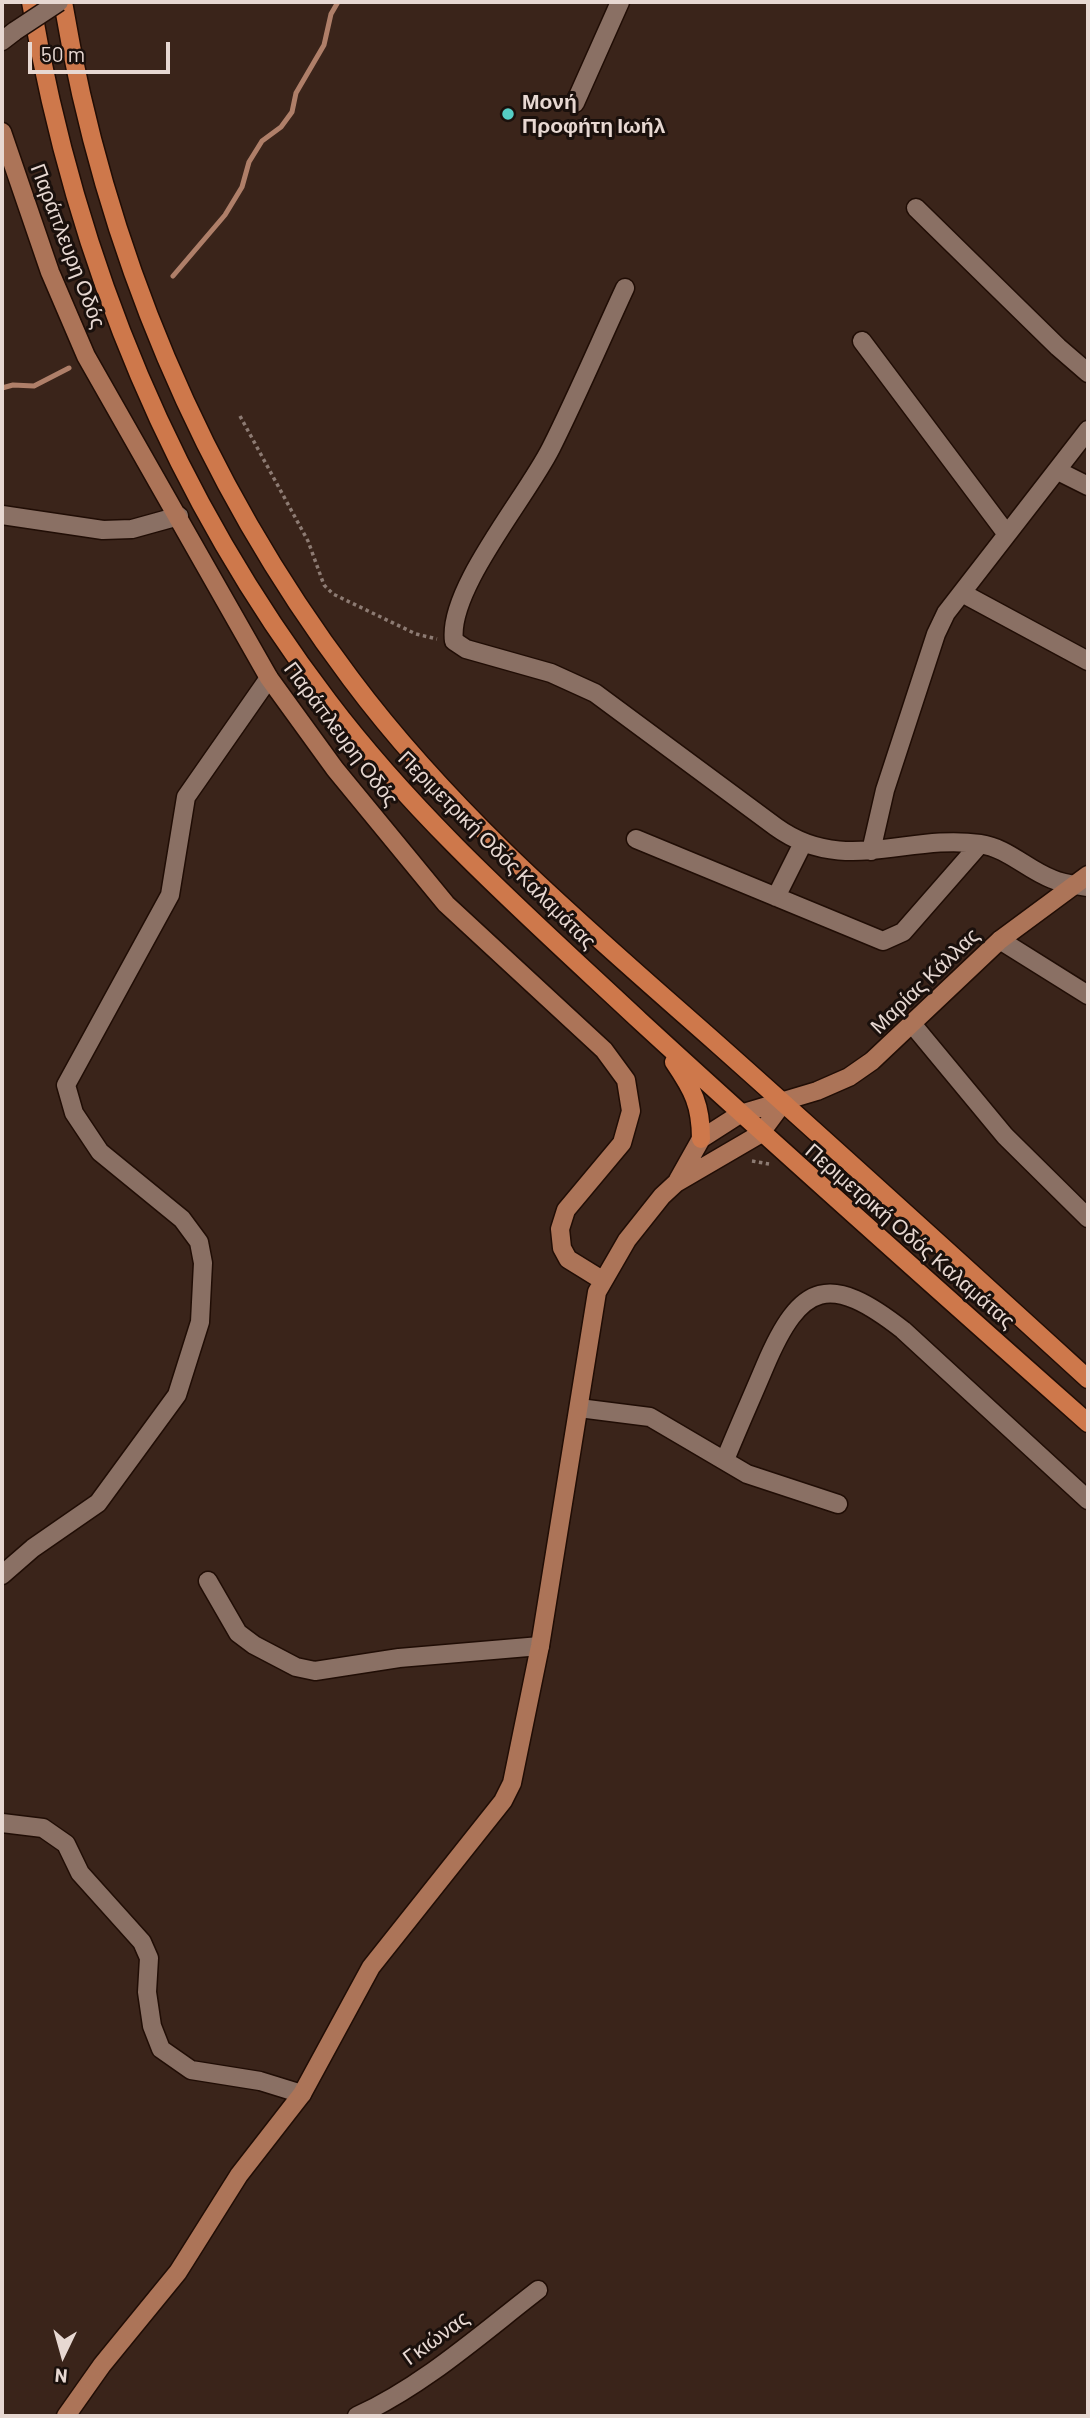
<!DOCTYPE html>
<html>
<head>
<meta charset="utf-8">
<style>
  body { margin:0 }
  #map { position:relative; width:1090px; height:2418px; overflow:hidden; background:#3a241a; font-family:Barlow,sans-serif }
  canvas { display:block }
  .frame { position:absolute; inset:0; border:4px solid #e7d8d2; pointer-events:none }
  .north { position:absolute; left:28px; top:2320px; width:70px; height:70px; -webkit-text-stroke:5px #1a100c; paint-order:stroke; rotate:185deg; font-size:19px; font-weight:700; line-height:28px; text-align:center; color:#e7d8d2 }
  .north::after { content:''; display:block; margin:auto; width:24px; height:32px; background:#e7d8d2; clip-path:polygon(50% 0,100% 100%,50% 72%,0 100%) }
  .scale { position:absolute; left:28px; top:42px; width:142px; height:32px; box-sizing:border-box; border:4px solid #e7d8d2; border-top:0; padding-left:9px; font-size:21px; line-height:24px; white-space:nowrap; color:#e7d8d2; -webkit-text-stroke:5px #1a100c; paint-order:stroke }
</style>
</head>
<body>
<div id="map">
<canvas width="1090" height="2418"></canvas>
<div class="frame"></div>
<div class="north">N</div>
<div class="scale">50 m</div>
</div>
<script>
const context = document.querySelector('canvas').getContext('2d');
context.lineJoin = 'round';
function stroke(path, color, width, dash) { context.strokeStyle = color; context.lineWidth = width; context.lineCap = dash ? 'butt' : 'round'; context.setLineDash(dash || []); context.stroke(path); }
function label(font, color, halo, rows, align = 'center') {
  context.font = font + ' Barlow,sans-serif'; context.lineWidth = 6; context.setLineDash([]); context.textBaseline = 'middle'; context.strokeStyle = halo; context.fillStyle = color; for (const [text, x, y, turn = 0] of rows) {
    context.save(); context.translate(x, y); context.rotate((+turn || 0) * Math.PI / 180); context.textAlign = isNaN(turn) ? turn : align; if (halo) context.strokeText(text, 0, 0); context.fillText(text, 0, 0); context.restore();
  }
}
stroke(new Path2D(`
  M173 276 225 215 242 187 249 162 262 141 281 127 292 112 296 93 324 45 331 14 338 2
  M2 388 13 385 34 386 69 368`), '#af7f69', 5);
const street = new Path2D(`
  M2 41 15 31
  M575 103 620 2
  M916 208 1058 347 1088 373
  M625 288C600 342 577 396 551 448 526 498 447 590 454 641L466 649 551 673 595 693 776 827C844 876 907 833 980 844 1008 848 1026 869 1052 879 1063 884 1076 885 1088 887
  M862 341 1006 533
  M1058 471 1088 486
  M2 515 103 530 132 529 179 516
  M962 593 1088 661
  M636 839 883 941 903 932 980 844
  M871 851 885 790 936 634 946 613 1088 430
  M776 897 803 843
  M1000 940 1088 995
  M913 1025 1005 1136 1088 1218
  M579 1408 650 1417 747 1474 838 1504
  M725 1460C738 1428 752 1397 765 1366 801 1281 830 1273 903 1330L1088 1500
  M2 1575 33 1548 98 1503 177 1395 200 1322 203 1263 199 1242 182 1219 100 1152 74 1113 66 1085 170 895 186 797 269 678
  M208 1581 238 1633 254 1645 296 1667 315 1671 399 1658 540 1646
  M2 1823 43 1828 66 1844 80 1873 142 1942 149 1958 147 1992 152 2026 161 2049 191 2070 260 2081 302 2094
  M357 2416C423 2386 481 2334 538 2290`);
const secondary = new Path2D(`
  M2 132 50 272 86 356 269 678 335 769 446 904 604 1050 626 1080 631 1111 622 1143 566 1210 560 1229 562 1248 568 1259 602 1280
  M678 1180 701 1139 740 1114 817 1091 849 1077 872 1061 1000 940 1088 875
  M66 2416 102 2365 178 2272 239 2175 302 2094 371 1967 503 1801 512 1783 540 1646 597 1292 627 1240 662 1196 676 1183 760 1134 783 1103`);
const primary = new Path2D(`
  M31 2C75 258 170 493 328 701 418 820 531 919 640 1021 788 1157 938 1290 1088 1423
  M63 2C104 247 201 480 351 679 454 817 586 928 714 1041 840 1153 964 1266 1088 1379
  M674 1062C693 1090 701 1105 701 1139`);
stroke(street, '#200d05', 21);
stroke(secondary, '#200d05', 21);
stroke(primary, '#200d05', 21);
stroke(new Path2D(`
  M240 416 308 541 324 585 333 594 416 634 437 639
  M752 1161 769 1164`), '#8d7b73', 3.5, [3.5, 3.5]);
stroke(street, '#8a7064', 18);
stroke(secondary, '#ac7458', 18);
stroke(primary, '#ce784b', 18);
const streetBridge = new Path2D(`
  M15 31 59 2`);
stroke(streetBridge, '#200d05', 21, []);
stroke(streetBridge, '#8a7064', 18);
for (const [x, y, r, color] of [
  [508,114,7,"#55cec5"]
]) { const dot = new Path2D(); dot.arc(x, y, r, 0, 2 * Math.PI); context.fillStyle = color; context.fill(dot); stroke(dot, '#1a100c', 2.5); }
label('bold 21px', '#e7d8d2', '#1a100c', [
  ["Μονή",522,102],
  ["Προφήτη Ιωήλ",522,126]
], 'left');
label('21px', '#e7d8d2', '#1a100c', [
  ["Παράπλευρη Οδός",68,246,69],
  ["Παράπλευρη Οδός",341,734,53],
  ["Περιμετρική Οδός Καλαμάτας",497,850,45],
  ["Μαρίας Κάλλας",925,981,-44],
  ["Περιμετρική Οδός Καλαμάτας",910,1236,41],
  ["Γκιώνας",436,2338,-36]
]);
</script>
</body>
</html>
